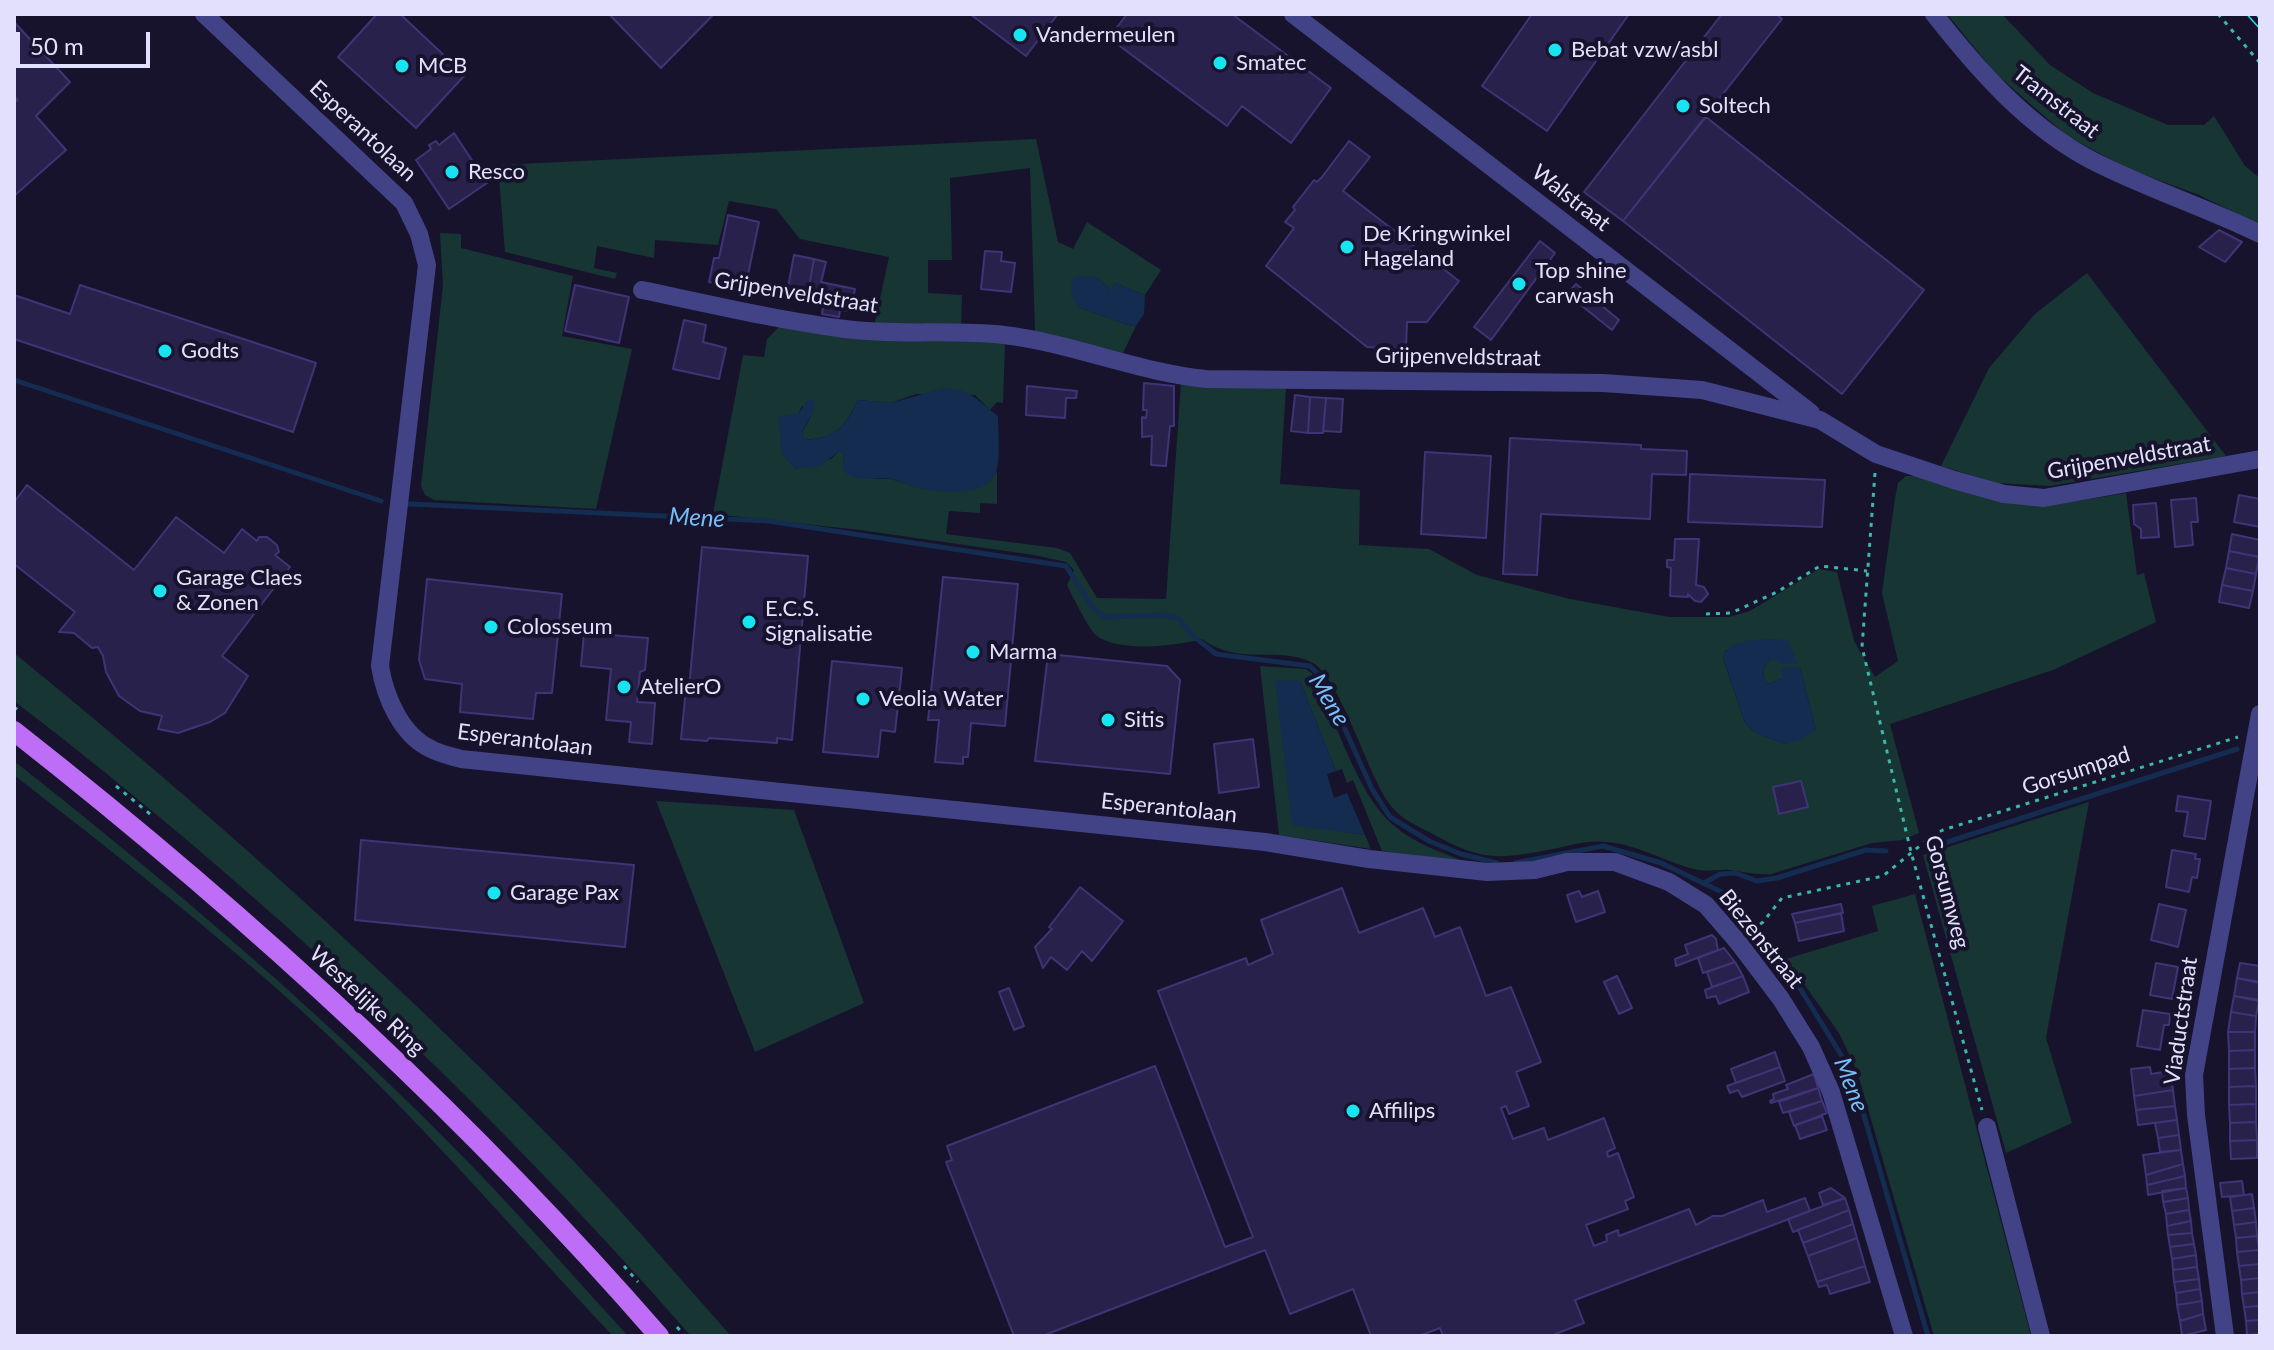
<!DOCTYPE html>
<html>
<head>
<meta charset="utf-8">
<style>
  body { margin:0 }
  #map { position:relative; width:2274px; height:1350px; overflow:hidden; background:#17132c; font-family:Lato,sans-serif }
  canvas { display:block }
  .frame { position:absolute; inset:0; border:16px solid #e2e0fd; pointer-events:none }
  .scale { position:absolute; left:16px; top:32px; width:134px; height:36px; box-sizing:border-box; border:4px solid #e2e0fd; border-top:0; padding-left:10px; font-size:24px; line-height:28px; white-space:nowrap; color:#e2e0fd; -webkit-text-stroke:6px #17132c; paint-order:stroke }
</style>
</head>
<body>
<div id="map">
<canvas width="2274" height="1350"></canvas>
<div class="frame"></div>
<div class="scale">50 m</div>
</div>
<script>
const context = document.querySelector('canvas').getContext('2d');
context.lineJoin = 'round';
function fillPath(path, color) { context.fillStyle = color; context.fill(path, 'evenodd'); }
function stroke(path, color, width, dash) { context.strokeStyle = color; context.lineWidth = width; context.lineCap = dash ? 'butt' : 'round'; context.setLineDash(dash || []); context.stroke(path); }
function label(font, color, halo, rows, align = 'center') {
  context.font = font + ' Lato,sans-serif'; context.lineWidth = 8; context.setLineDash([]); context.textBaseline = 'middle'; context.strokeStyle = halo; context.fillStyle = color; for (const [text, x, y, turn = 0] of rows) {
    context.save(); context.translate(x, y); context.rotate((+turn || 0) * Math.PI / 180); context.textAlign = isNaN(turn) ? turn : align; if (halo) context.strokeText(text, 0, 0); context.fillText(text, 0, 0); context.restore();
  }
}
fillPath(new Path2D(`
  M1947 14H2002L2050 65 2093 93 2168 125H2204L2214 116 2245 166 2260 178V225L2199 195 2126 168 2066 135 1995 73Z
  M1036 139 1058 242 1073 249 1087 222 1161 270 1145 295 1114 283 1111 292 1106 285 1094 276 1078 307 1128 325 1136 326 1122 355 1035 332 1030 168 950 178 952 260H928V293L962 295 961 328 874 327 889 257 800 239 776 209 729 201 718 245 655 240 654 258 597 246 594 268 617 273 615 279 505 252 498 165Z
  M440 233 461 234V248L573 276 562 336 632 349 596 509 434 500 425 495 421 486 443 285Z
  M2087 273 2226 456 2050 486 1997 483 1941 466 1989 368 2035 314Z
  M781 325 1005 343 1003 403 997 402 990 410 975 395 916 394 891 403 858 400C844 428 836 438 804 440L802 433 811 416 802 406 798 414 787 417 781 452 796 469 831 459 839 451 844 453 843 461 863 479H891L922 489 990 481 997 471V504L980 503V513L949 511 946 534 1057 548 1070 553 1097 598 1166 599 1181 382 1286 387 1280 484 1360 490 1359 545 1429 549 1477 575 1570 599 1669 617H1729L1750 611 1819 569 1837 572 1854 641 1875 677 1898 661 1882 593 1895 498 1898 483 1906 476H1925L2052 505 2126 493 2137 575 2144 573 2156 622 2053 670 1890 724 1919 833 1902 840 1872 843 1771 874C1756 875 1744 872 1729 870 1719 869 1709 872 1699 870 1668 864 1639 844 1606 842 1590 840 1574 844 1558 848 1500 859 1484 863 1431 833 1417 826 1401 819 1391 806 1368 777 1341 679 1313 663 1279 645 1239 667 1202 639 1177 646 1117 653 1096 635 1088 628 1072 595 1067 585L1074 570 1066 562 1034 555 860 530 713 514 743 355 764 357 767 339ZM1726 650 1798 663 1771 659C1762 666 1762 675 1767 684L1782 679 1800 667 1816 730 1785 744 1754 732 1745 723 1723 658Z
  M14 653C200 804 379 964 548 1135 612 1199 671 1268 731 1336H691C487 1103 260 889 14 701Z
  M1260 666 1306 669 1314 675C1334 717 1358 795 1392 824 1413 843 1442 853 1469 863L1382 851 1353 780 1347 783 1342 769 1336 771 1300 681 1292 824 1365 835 1371 849 1279 835Z
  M14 761C174 887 330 1020 472 1166 525 1221 576 1279 628 1336H613C511 1228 414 1113 304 1013 211 929 113 852 14 775Z
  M656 801 794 810 864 1003 755 1052Z
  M2089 802 2046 1038 2072 1123 2006 1153 1923 855Z
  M1915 894 2031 1336H1934L1857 1071 1839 1033 1786 959 1878 931 1872 906Z`), '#173533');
fillPath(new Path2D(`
  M1094 276 1106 285 1110 291 1114 283 1145 295 1144 314 1136 326 1128 325 1078 307C1073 296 1067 287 1075 277Z
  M944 388C969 388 980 402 998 416 998 431 1001 460 996 472 987 497 942 493 922 489 912 487 902 482 892 479 878 476 862 483 849 475 841 471 843 461 844 453L839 451 821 466 796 469 781 452 779 416 798 414 808 400H813L815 408 802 432 805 440C835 438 845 428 858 400L891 403Z
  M1772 639 1787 640 1798 664H1783L1771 659C1762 666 1762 675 1767 684L1782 679V668L1800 667 1816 730 1800 740 1785 744 1754 732 1745 723 1723 657C1730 638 1754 641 1772 639Z
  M1275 680 1300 681 1336 771 1327 774 1334 798 1347 793 1365 835 1292 825Z`), '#132c50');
stroke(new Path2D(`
  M14 380 381 501
  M410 504 768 521 1066 566 1093 608 1105 617 1161 615 1178 618 1193 636 1216 654 1310 666 1322 678 1372 789 1390 817 1429 841 1461 854 1497 863
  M1941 844 2237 749
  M1515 863 1603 846 1661 863 1724 893 1793 977 1851 1071 1928 1336
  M1704 883 1720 874 1735 873 1757 881 1777 878 1866 850 1886 851`), '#132c50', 5);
const building = new Path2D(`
  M377 14H400L465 75 416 128 338 57Z
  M609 14H714L661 68Z
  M970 14H1058L1026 56Z
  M1127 14H1232L1331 88 1291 143 1242 106 1227 126 1109 38Z
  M1532 14H1629L1547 131 1482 86Z
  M1722 14H1776L1782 19 1623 221 1584 192Z
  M14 22 70 82 36 116 66 150 14 196V102L18 100 14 96Z
  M1706 117 1924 290 1842 394 1623 221Z
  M454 133 487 183 449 209 416 160 431 149 429 145 436 141 439 145Z
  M1349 141 1370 157 1343 191 1459 281 1427 322H1407L1406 349 1367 347 1266 266 1294 228 1285 222 1295 210 1293 207 1314 180 1317 182 1322 177Z
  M728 215 759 222 745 289 709 282 714 258H719Z
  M2219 230 2242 242 2225 262 2199 247Z
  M1540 241 1555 253 1491 340 1474 327Z
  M985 251 1002 252 1001 261 1015 263 1011 292 981 289Z
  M794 255 814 259 806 303 786 298Z
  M814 259 826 262 821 282 855 289 851 311 840 310 839 317 822 314 823 307 806 303Z
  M1576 284 1619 320 1612 330 1567 294Z
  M80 285 316 363 293 432 14 339V295L70 314Z
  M575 285 629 297 619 343 565 331Z
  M684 320 706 325 703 342 726 348 719 379 673 369Z
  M1144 383 1174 386V426H1170L1166 466 1151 465 1152 436 1142 437V417L1146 418 1147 410H1143Z
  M1027 386 1077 391 1076 398H1066L1065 418 1026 415Z
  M1295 395 1310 397 1308 433 1291 431Z
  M1310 397 1326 398 1323 433H1308Z
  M1326 398 1343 399 1341 432 1323 431Z
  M1510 438 1641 445V449L1687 451 1686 475 1652 474 1650 519 1541 514 1537 575 1503 574Z
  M1425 452 1491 456 1486 538 1421 534Z
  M1690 474 1825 480 1822 527 1688 522Z
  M27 485 134 570 176 517 224 553 242 529 257 541 259 537H267L277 545 279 552 275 555 290 567 222 656 248 676 225 713 210 722 178 733 158 729 162 716 140 711 119 696 106 672 103 656 98 647 92 648 74 633 59 632 75 612 14 564V502Z
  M2239 495 2260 499V527L2234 522Z
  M2196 498 2198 522H2191L2193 545 2175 547 2171 500Z
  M2156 503 2159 537 2141 538V529L2134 524 2133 505Z
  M2232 534 2260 540 2259 557 2229 551Z
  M1675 539H1699L1696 585 1704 587 1708 594 1701 602 1695 601 1688 594V597L1670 596 1671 568 1667 567V560H1674Z
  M702 547 808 556 792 740 777 738V743L709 738 707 741 681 739 686 688H689Z
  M2229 551 2259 557 2256 574 2226 568Z
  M2226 568 2256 574 2253 591 2222 585Z
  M943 577 1018 584 1005 726 971 723 968 757H963V764L935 762 939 720H928Z
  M427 579 562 594 552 693H536L533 719 460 712 462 684 425 679 419 660Z
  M2222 585 2253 591 2249 608 2219 602Z
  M584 633 648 638 645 670 640 672 637 702 655 703 652 744 629 742 631 722 606 720 611 669 581 666Z
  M1048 654 1167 666 1180 680 1170 774 1035 761Z
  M832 661 902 668 895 732 881 730 878 757 823 752Z
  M1253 739 1259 787 1219 793 1214 744Z
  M1801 781 1808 807 1779 814 1773 787Z
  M2178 796 2211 801 2205 839 2184 836 2188 812 2176 811Z
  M361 840 634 865 625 947 355 920Z
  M2172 850 2196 854 2195 859H2200L2197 878 2192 877 2189 892 2166 887Z
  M1080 887 1123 921 1092 961 1082 951 1067 970 1051 957 1043 968 1035 947 1052 929 1049 927Z
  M1342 888 1359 933 1423 908 1435 937 1460 927 1486 996 1511 987 1541 1062 1516 1072 1529 1106 1509 1114 1506 1106 1501 1108 1513 1139 1544 1128 1548 1140 1604 1118 1615 1148 1607 1152 1608 1157 1618 1153 1634 1197 1625 1201 1628 1209 1586 1225 1594 1246 1607 1241 1606 1235 1618 1230 1619 1236 1689 1209 1696 1225 1713 1216H1722L1763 1200 1767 1212 1805 1198 1810 1211 1575 1300 1584 1323 1550 1336H1443L1440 1328 1419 1336H1371L1353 1289 1290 1314 1265 1250 1042 1336H1014L946 1162 952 1160 947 1146 1155 1066 1225 1247 1253 1237 1158 991 1246 958 1248 965 1273 954 1261 920Z
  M1579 891 1582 897 1598 891 1605 912 1576 922 1567 895Z
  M1841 904 1843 913 1795 923 1792 914Z
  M2159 904 2186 910 2178 947 2151 940Z
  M1841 913 1844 931 1799 941 1795 923Z
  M1712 935 1716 939 1718 950 1676 966 1675 959 1688 954 1685 945Z
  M1724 948 1735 962 1703 973 1698 958Z
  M1735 962 1743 976 1712 987 1707 972Z
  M2156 963 2178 967 2172 999 2150 995Z
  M2240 963 2260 966V982L2237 978Z
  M1617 976 1632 1008 1619 1014 1604 982Z
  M1743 976 1749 992 1719 1004 1716 996 1707 998 1705 990Z
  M2237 978 2260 983V1000L2234 996Z
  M1009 988 1024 1026 1014 1030 999 992Z
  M2234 996 2259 1001 2256 1016 2231 1012Z
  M2143 1010 2170 1014 2169 1025H2164L2160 1050 2137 1046Z
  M2231 1012 2256 1016 2255 1032H2228Z
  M2228 1032H2255V1050L2229 1051Z
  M2255 1050V1068L2229 1069V1051Z
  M1775 1052 1780 1067 1736 1083 1731 1069Z
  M1780 1067 1785 1081 1742 1097 1738 1090 1730 1093 1727 1086Z
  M2150 1067 2151 1074 2170 1071 2173 1090 2134 1096 2131 1069Z
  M2255 1068 2256 1086 2229 1087V1069Z
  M1814 1074 1818 1088 1771 1103 1770 1101 1774 1099 1773 1094 1788 1089 1786 1085Z
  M2256 1086V1104L2229 1105V1087Z
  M1818 1088 1822 1101 1783 1113 1779 1102Z
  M2173 1090 2175 1106 2136 1110 2134 1096Z
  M1822 1101 1827 1113 1794 1126 1789 1112Z
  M2256 1104V1122L2230 1123 2229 1105Z
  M2175 1106 2177 1120 2138 1125 2136 1110Z
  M1822 1116 1827 1130 1800 1139 1795 1125Z
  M2177 1120 2179 1135 2158 1138 2155 1123Z
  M2256 1122 2257 1140 2230 1141V1123Z
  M2179 1135 2181 1150 2160 1152 2158 1138Z
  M2257 1140V1158L2231 1159 2230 1141Z
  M2181 1150 2183 1164 2146 1175 2143 1155Z
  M2183 1164 2185 1176 2147 1185 2146 1175Z
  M2185 1176 2186 1188 2148 1195 2147 1185Z
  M2242 1181 2244 1195 2222 1197 2220 1183Z
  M1831 1188 1845 1198 1823 1205 1819 1193Z
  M2186 1188 2188 1198 2163 1202 2162 1191Z
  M2252 1194 2254 1208 2232 1211 2230 1197Z
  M1845 1198 1849 1210 1793 1232 1788 1219Z
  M2188 1198 2189 1210 2166 1214 2163 1202Z
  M2254 1208 2256 1222 2234 1225 2232 1211Z
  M1849 1210 1853 1224 1803 1243 1798 1230Z
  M2189 1210 2191 1221 2167 1226 2166 1214Z
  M2191 1221 2192 1233 2168 1235 2167 1226Z
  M2256 1222 2257 1236 2236 1238 2234 1225Z
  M1853 1224 1857 1238 1808 1256 1803 1243Z
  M2192 1233 2194 1244 2170 1247 2168 1235Z
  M2257 1236 2259 1250 2237 1252 2236 1238Z
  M1857 1238 1865 1266 1817 1282 1808 1256Z
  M2194 1244 2196 1255 2172 1259 2170 1247Z
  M2259 1250 2260 1264 2239 1266 2237 1252Z
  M2196 1255 2197 1267 2173 1270 2172 1259Z
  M2260 1264V1278L2241 1280 2239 1266Z
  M1865 1266 1870 1282 1830 1294 1827 1285 1819 1287 1817 1282Z
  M2197 1267 2199 1279 2174 1282 2173 1270Z
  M2260 1278V1292L2242 1294 2241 1280Z
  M2199 1279 2200 1289 2176 1293 2174 1282Z
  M2200 1289 2202 1301 2177 1305 2176 1293Z
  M2260 1292V1306L2244 1307 2242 1294Z
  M2202 1301 2203 1314 2180 1321 2177 1305Z
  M2260 1306V1320L2246 1321 2244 1307Z
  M2203 1314 2206 1330 2182 1336 2180 1321Z
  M2260 1320V1334L2247 1335 2246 1321Z`);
fillPath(building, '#28214b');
stroke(building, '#3f3476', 2);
stroke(new Path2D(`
  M2218 14 2260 63
  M1875 473 1862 647 1911 852 1982 1110
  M1706 614 1731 613 1777 592 1820 566 1867 571
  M14 707 22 713
  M116 786 150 814
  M1752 930 1763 922 1782 898 1883 876 1933 835 1943 830 2238 737
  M624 1266 638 1282
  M677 1327 685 1336`), '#39b8ab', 3, [4, 6]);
stroke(new Path2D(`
  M204 14 404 203 419 234 427 265 380 666C385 697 401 735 431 749 440 754 451 756 461 759L1265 842 1369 859 1487 872 1535 870 1567 862H1615L1669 882 1706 905 1738 942 1781 999 1811 1047 1831 1092 1904 1336
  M1293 14 1811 413
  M1934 14C1978 70 2027 126 2091 160 2145 188 2205 207 2260 234
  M642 290C709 304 777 320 845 329 897 336 951 329 1004 335 1072 343 1137 372 1206 379L1603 383 1702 390 1820 420 1876 454 1954 480 2004 494 2044 498 2260 459
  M1987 1127 2041 1336
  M2225 1336 2196 1115 2194 1075 2260 714`), '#424287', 18);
stroke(new Path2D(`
  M14 731C246 913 465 1113 659 1336`), '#be6ef6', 20);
const rail = new Path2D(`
  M2251 14 2260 24`);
stroke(rail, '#18e3f1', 8);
stroke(rail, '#17132c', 5, [15]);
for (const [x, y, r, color] of [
  [1020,35,8,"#18e3f1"],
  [1555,50,8,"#18e3f1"],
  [1220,63,8,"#18e3f1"],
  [402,66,8,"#18e3f1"],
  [1683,106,8,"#18e3f1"],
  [452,172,8,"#18e3f1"],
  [1347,247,8,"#18e3f1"],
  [1519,284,8,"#18e3f1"],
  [165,351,8,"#18e3f1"],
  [160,591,8,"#18e3f1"],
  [749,622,8,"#18e3f1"],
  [491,627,8,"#18e3f1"],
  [973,652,8,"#18e3f1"],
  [624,687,8,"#18e3f1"],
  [863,699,8,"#18e3f1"],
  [1108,720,8,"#18e3f1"],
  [494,893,8,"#18e3f1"],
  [1353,1111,8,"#18e3f1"]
]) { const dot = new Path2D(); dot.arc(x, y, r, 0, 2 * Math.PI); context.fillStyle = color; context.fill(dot); stroke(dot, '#17132c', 3); }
label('22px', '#e2e0fd', '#17132c', [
  ["Vandermeulen",1036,35],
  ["Bebat vzw/asbl",1571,50],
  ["Smatec",1236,63],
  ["MCB",418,66],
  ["Soltech",1699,106],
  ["Resco",468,172],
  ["De Kringwinkel",1363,234],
  ["Hageland",1363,259],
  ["Top shine",1535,271],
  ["carwash",1535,296],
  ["Godts",181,351],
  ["Garage Claes",176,578],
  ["& Zonen",176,603],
  ["E.C.S.",765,609],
  ["Signalisatie",765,634],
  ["Colosseum",507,627],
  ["Marma",989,652],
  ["AtelierO",640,687],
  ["Veolia Water",879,699],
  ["Sitis",1124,720],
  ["Garage Pax",510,893],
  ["Affilips",1369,1111]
], 'left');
label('22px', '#e2e0fd', '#17132c', [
  ["Tramstraat",2056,102,38],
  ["Esperantolaan",363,131,43],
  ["Walstraat",1571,198,38],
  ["Grijpenveldstraat",796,293,9],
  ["Grijpenveldstraat",1458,357,1],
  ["Grijpenveldstraat",2129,458,-10],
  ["Esperantolaan",525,740,7],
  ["Gorsumpad",2076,771,-18],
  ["Esperantolaan",1169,808,6],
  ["Gorsumweg",1947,892,75],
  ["Biezenstraat",1761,939,51],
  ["Westelijke Ring",367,1001,43],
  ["Viaductstraat",2181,1021,-82]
]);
label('italic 24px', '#74bff7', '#17132c', [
  ["Mene",697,518,3],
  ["Mene",1329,700,59],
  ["Mene",1851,1085,69]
]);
</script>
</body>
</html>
